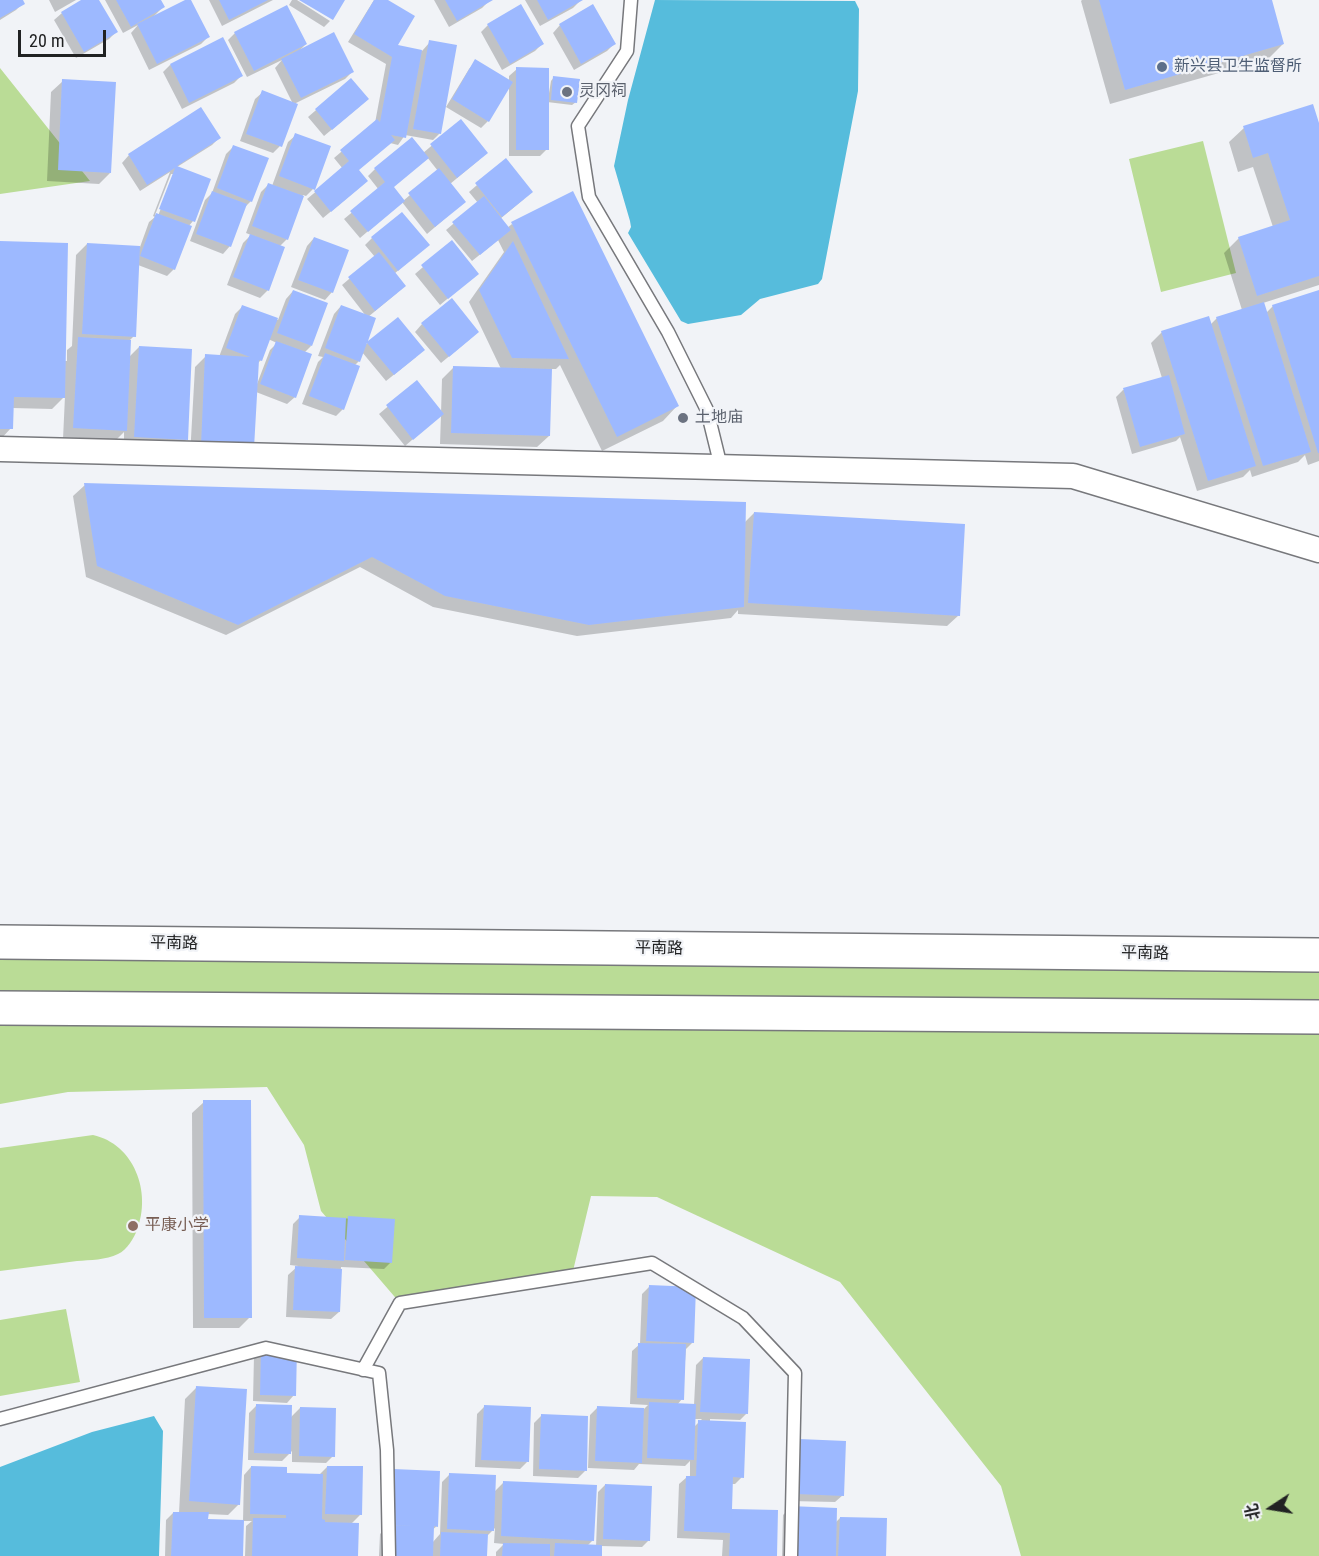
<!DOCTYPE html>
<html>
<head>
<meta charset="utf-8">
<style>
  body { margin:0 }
  #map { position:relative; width:1319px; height:1556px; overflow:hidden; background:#f1f3f7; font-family:"Roboto Condensed","Noto Sans SC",sans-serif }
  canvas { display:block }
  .north { position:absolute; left:1241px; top:1478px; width:60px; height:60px; -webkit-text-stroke:4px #f1f3f7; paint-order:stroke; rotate:258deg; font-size:16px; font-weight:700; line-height:24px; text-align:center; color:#212223 }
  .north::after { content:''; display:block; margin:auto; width:21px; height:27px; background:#212223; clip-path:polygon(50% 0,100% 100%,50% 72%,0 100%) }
  .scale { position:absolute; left:18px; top:30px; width:88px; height:27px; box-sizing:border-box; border:3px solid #212223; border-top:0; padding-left:8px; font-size:18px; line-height:21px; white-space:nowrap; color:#212223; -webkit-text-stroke:4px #f1f3f7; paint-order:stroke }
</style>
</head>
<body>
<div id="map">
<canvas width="1319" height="1556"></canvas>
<div class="north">北</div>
<div class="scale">20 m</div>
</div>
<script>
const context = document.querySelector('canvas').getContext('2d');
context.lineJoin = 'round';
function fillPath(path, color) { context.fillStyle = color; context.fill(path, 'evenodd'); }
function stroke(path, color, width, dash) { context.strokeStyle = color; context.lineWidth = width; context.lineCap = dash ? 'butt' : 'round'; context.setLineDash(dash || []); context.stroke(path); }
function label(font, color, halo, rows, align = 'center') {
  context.font = font + ' "Roboto Condensed","Noto Sans SC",sans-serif'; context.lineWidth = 4.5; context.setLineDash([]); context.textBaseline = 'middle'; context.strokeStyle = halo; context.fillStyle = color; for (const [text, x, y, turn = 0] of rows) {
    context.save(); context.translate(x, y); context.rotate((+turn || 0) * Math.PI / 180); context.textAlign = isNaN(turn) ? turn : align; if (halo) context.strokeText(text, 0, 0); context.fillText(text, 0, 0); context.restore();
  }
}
fillPath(new Path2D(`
  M0 68 90 181 0 194Z
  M1203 141 1236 273 1161 292 1129 159Z
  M0 942 1319 955V1556H1021L1001 1486 840 1282 657 1197 591 1196 572 1275 400 1303 321 1211 304 1145 267 1087 68 1092 0 1104Z
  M93 1135C134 1144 152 1192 137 1230 134 1238 127 1250 118 1254 106 1260 90 1260 77 1261 52 1264 26 1268 0 1271V1148Z
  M66 1309 80 1382 0 1396V1320Z`), '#badc96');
fillPath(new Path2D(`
  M655 0 855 1 859 9 858 91 822 279 818 284 760 299 741 315 688 324 681 321 628 233 631 227 630 221 614 166 628 100Z
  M154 1416 163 1431 159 1556H0V1467L92 1432Z`), '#56bcdc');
fillPath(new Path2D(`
  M0 0H22L23 3 16 10 0 20Z
  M49 0H76L55 12Z
  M84 0H98L116 32 109 39 76 58 54 20 62 13Z
  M105 0H159L163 7 153 17 190 0 208 37 201 44 149 70 131 33 138 25 123 33Z
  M209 0H273L222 26Z
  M292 0H297L330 21 324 27 289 5Z
  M374 0H385L396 46 422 51 430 42 440 133 433 140 405 135 398 145 390 143 357 170 359 188 323 218 307 199 343 169 334 158 375 123 386 64 348 42Z
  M434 0H489V1L482 8 449 27Z
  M525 0H581L573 8 540 26Z
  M1082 0H1270L1283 44 1268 59 1110 104 1081 1Z
  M488 25 542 44 535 51 502 70 481 32Z
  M560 25 614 44 607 51 574 70 553 33Z
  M235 33 306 44 298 52 352 72 345 79 296 103 280 146 273 153 240 141 255 99 263 92 293 104 275 68 282 60 247 77 228 40Z
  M476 61 509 82V76L517 69 547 93H549L551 81 554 77 576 102 572 105 547 102V149L540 156H509V85L488 121 481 128 446 107 469 69Z
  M170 65 241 76 234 83 182 109 163 72Z
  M351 80 360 106 324 136 308 117Z
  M63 81 110 173 99 184 47 181 51 92Z
  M201 109 219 138 212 145 177 167 193 221 188 227 174 269 167 276 138 265 134 336 130 340 129 357 139 347 187 439 175 450 124 448V432L114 442 63 439 65 396 52 409 12 408 11 428 0 440V242L64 361H67V350L72 346 76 255 87 244 140 247 149 222 155 217 153 216 170 172 140 191 122 163 129 155ZM171 174H174L158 216 155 215Z
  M461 121 479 160 450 184 464 202 427 234 402 202 360 238 344 219 379 190 368 176 375 169 423 153ZM427 157 438 171 403 201 392 188Z
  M1244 128H1319V285L1263 303 1266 313 1273 306 1319 292V461L1308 465 1305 455 1298 462 1252 477 1250 470 1243 477 1197 491 1180 437 1176 441 1132 454 1116 397 1123 390 1162 378 1151 343 1162 332 1210 325 1217 318 1242 310 1224 253 1239 238 1273 227 1253 167 1238 172 1229 142Z
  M296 135 313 189 306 196 303 195 287 239 279 247 268 290 260 298 227 285 243 243 251 235 246 233 261 192 269 184 272 186 288 142Z
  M233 147 251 201 244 208 230 246 223 254 190 241 205 200 212 193 226 154Z
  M506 160 524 199 500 219 507 228 512 224 677 406 663 421 602 451 560 365 556 369H551L549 436 537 447 440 444 441 415 405 446 379 414 417 382 441 413 442 379 453 368 501 369 469 302 504 252 498 240 472 261 446 230 478 203 469 192Z
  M314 238 332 292 325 300 291 287 307 246Z
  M372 238 420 252 394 274 397 293 368 317 365 345 398 319 416 357 386 381 362 352 359 361 354 366 343 409 336 416 302 404 318 362 323 357 318 356 334 314 341 306 366 316 342 285 375 257 365 245Z
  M452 242 477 274 440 305 415 274Z
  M293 291 311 346 304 353 295 397 287 404 256 392 190 456 195 367 206 356 219 357 235 314 243 306 278 320 286 299ZM268 339 277 343 270 350 257 384V364L261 360Z
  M422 324 470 339 441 363 415 332Z
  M85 485 744 523 754 513 959 615 947 626 738 614V610L731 618 577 636 433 607 360 567 226 635 86 577 73 496Z
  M204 1102 250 1317 239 1328H193L192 1113Z
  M300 1217 394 1220 391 1262 384 1269 341 1267 339 1312 331 1319 286 1317 288 1275 298 1266 290 1265 293 1224Z
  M649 1287 693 1342 686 1349 682 1399 677 1405H694L696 1365 703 1358 747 1413 740 1420 710 1419V1422L742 1477 735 1484H732L731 1510 775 1556H722L723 1540 677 1538 679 1484 687 1477H690V1461L685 1466 639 1464 634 1470 588 1468 590 1415 597 1408 644 1409 648 1405 630 1404 632 1351 640 1344 642 1294ZM694 1419H702L694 1427Z
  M261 1347 294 1395 287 1403 253 1401 254 1355Z
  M196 1388 239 1504 228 1515 207 1514V1520L242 1556H165L166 1520 173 1513H179L185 1399Z
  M256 1406 290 1418 300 1408 333 1456 326 1463 292 1462V1451L282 1461 248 1460 249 1413Z
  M484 1407 527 1462 520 1469 475 1467 477 1414Z
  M542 1415 585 1471 578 1478 533 1476 534 1423Z
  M792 1448 843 1495 835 1502 790 1501Z
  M251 1467 286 1474 319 1475 327 1467 360 1515 351 1524 357 1556H245L246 1526 252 1521H243L244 1475Z
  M449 1475 494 1492 503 1483 593 1540 587 1546 596 1547 598 1492 605 1485 649 1540 642 1547 600 1546V1556H496V1552L504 1544 494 1543 495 1528 486 1537V1556H379L380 1534 384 1530 386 1478 437 1526 432 1530V1543L440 1534 442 1482Z
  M791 1507 835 1523 840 1518 885 1556H782L783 1515Z`), '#0003');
fillPath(new Path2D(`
  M0 0H23L25 4 0 18Z
  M81 0H99L118 32 84 52 61 12Z
  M116 0H161L165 7 131 27Z
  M185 0H191L210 37 157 64 137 24Z
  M219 0H268L229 20Z
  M299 0H345L333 20Z
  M374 0H388L415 16 398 45 422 50 406 138 391 135 395 140 359 170 368 181 331 212 314 191 349 161 340 150 377 119 380 122 392 57 354 34Z
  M445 0H493L457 21Z
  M537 0H583L548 20Z
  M1099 0H1272L1284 44 1125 90Z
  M521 4 544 44 510 64 487 24Z
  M593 4 616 44 581 64 559 24Z
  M287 5 307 44 254 71 234 32Z
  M334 32 354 72 301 98 281 59Z
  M223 37 243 76 189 103 170 64Z
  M429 40 457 45 441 134 413 129Z
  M475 59 513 82 489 122 452 99Z
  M516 67 549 68V150H516Z
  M553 76 580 79 577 103 551 100Z
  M351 78 369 99 332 130 315 109Z
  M62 79 116 82 111 173 58 170Z
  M262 90 298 104 282 147 246 134Z
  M1313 104 1319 123V276L1257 296 1238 237 1290 220 1268 153 1253 158 1243 126Z
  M201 107 221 138 177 166 211 179 195 222 159 209 175 168 147 185 128 154Z
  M461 119 488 153 457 178 430 144Z
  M295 133 331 146 315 190 279 176Z
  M412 137 429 158 394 187 405 201 368 232 350 211 385 182 374 168Z
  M233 145 269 158 252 202 217 188Z
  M506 158 533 192 502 217 475 183Z
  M439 168 466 202 435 227 408 193Z
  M268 183 304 196 288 240 252 226Z
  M212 191 247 204 231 247 196 234Z
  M573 191 679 406 617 437 511 222Z
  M484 196 511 230 480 255 452 222Z
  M402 212 430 245 398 271 371 237Z
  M156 213 192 226 175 270 140 256Z
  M250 234 285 247 269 291 233 277Z
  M314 237 349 250 333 293 298 280Z
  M452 240 479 274 448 299 421 265Z
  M0 241 68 243 65 398 14 397 13 429H0Z
  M513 241 569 359 512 358 479 290Z
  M87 243 140 246 136 337 82 334Z
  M379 252 406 286 375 311 348 277Z
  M293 290 328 303 312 346 277 333Z
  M1319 290V453H1318L1272 305Z
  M452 298 479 332 449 357 421 323Z
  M1264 302 1311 452 1263 466 1216 317Z
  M242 305 278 318 262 361 259 360 254 448 201 445 205 354 250 357 226 348Z
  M341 305 376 318 368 341 398 317 425 350 394 375 367 343 360 362 325 348Z
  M1209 316 1256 466 1208 481 1161 331Z
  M78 337 131 340 127 431 73 428Z
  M276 341 312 354 296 398 260 384Z
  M139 346 192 349 188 440 134 437Z
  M325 353 360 366 344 410 309 396Z
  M453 366 552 369 550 436 451 433Z
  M1169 375 1185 434 1140 447 1123 388Z
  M417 380 444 414 413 440 386 405Z
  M84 483 746 502 744 607 589 625 445 596 372 557 238 625 97 566Z
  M754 512 965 524 960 616 748 603Z
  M203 1100H251L252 1318H204Z
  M299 1215 346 1218 344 1261 297 1258Z
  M348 1216 395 1219 392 1263 345 1260Z
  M295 1266 342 1269 340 1312 293 1310Z
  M649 1285 696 1287 694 1343 646 1341Z
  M638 1343 686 1344 684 1400 637 1398Z
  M261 1346 297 1347 296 1396 260 1395Z
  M703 1357 750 1359 748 1414 700 1412Z
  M196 1386 247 1389 240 1505 189 1501Z
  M649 1402 696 1404 694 1460 647 1458Z
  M256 1404 292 1405 291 1454 254 1453Z
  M484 1405 531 1407 529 1462 481 1460Z
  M597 1406 644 1408 642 1463 595 1461Z
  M300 1407 336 1408 335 1457 299 1456Z
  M541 1414 588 1416 587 1471 539 1469Z
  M698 1420 746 1422 744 1478 733 1477 732 1509 778 1510 777 1556H729L730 1533 684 1531 686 1476H696Z
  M799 1439 846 1441 844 1496 796 1494Z
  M251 1466 287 1467V1473L323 1474 322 1519 325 1520V1522L359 1523 358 1556H252L253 1518H286V1515L250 1514Z
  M327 1466H363L362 1515 325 1514Z
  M393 1469 440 1471 438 1527 434 1526 433 1556H385L386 1525 414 1526 391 1525Z
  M449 1473 496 1475 494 1531 447 1529Z
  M503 1481 597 1485 594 1541 501 1536Z
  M605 1484 652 1486 650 1541 603 1539Z
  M790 1506 837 1508 836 1556H788Z
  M173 1512H209L208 1519 244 1520 243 1556H171Z
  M840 1517 887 1518 886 1556H838Z
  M441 1532 488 1534 487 1556H440Z
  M503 1543 550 1544V1556H502Z
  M555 1543 602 1545V1556H554Z`), '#9db9ff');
const service = new Path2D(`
  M631 0 627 51 578 126 589 197 668 332 707 410 721 467
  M363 1370 400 1303 652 1263 743 1318 795 1373 791 1556
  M0 1419 266 1348 379 1373 387 1450 389 1556`);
const minor = new Path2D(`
  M0 449 1073 476 1319 550`);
const secondary = new Path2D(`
  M0 942 1319 955
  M0 1008 1319 1017`);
stroke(service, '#77787c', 15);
stroke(minor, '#77787c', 27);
stroke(secondary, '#77787c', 36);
stroke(service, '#fff', 12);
stroke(minor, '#fff', 24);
stroke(secondary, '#fff', 33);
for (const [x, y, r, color] of [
  [1162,67,6,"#5c6f8a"],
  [567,92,6,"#6b7280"],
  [683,418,6,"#6b7280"],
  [133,1226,6,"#8d6e63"]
]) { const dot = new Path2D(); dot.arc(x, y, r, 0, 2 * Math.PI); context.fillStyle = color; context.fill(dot); stroke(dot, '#f1f3f7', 2); }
label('16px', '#4e5e75', '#f1f3f7', [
  ["新兴县卫生监督所",1174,67]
], 'left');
label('16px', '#5b616d', '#f1f3f7', [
  ["灵冈祠",579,92],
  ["土地庙",695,418]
], 'left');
label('16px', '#212223', '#f1f3f7', [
  ["平南路",174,944,1],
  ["平南路",659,949,1],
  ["平南路",1145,954,1]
]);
label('16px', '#785e54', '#f1f3f7', [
  ["平康小学",145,1226]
], 'left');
</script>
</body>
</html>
